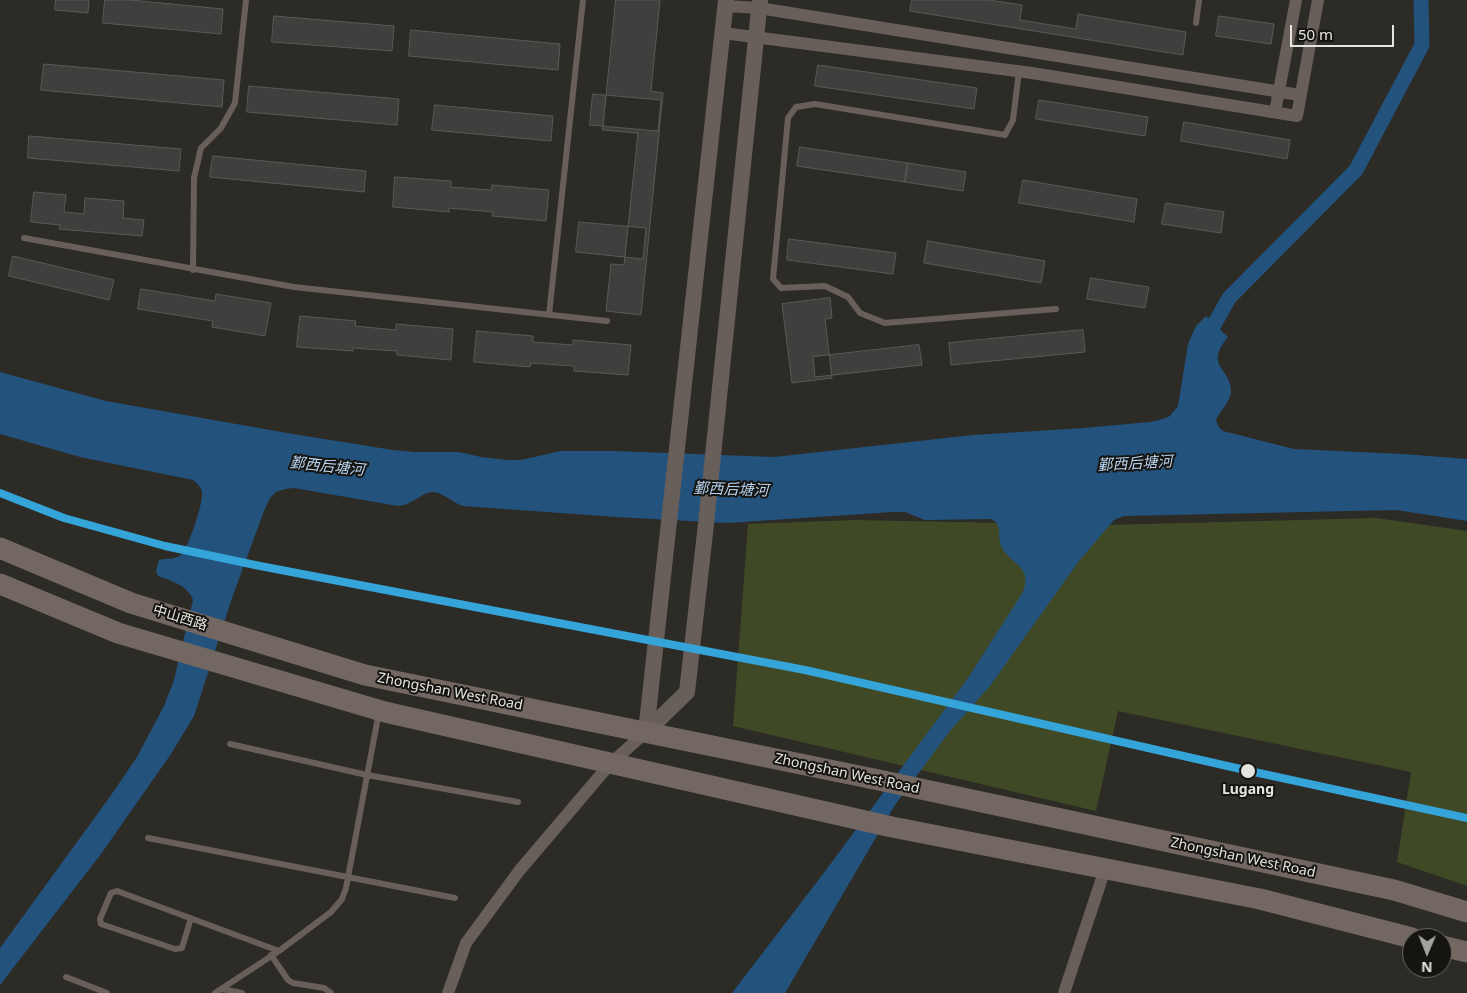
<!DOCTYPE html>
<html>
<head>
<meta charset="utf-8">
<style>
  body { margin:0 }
  #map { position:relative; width:1467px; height:993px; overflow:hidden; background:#2c2b26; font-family:"Noto Sans",sans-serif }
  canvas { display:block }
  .north { position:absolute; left:1402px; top:928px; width:50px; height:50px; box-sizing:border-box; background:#151411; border:1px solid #696763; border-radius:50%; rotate:181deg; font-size:14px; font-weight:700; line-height:20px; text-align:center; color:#e6e4df }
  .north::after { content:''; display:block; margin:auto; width:18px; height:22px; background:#a5a39e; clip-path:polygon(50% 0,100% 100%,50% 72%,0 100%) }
  .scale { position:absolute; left:1290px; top:25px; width:104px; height:22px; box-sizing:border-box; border:2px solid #e6e4df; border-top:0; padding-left:6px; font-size:15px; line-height:18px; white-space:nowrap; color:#e6e4df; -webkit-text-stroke:4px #151411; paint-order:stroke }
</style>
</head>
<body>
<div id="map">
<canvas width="1467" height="993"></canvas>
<div class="north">N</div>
<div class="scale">50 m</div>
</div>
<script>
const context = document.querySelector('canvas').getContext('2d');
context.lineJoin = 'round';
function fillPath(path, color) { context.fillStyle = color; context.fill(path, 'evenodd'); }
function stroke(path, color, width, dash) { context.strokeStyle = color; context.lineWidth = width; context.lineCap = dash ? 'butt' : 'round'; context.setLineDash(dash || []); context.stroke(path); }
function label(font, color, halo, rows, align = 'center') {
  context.font = font + ' "Noto Sans","Noto Sans SC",sans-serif'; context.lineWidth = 4; context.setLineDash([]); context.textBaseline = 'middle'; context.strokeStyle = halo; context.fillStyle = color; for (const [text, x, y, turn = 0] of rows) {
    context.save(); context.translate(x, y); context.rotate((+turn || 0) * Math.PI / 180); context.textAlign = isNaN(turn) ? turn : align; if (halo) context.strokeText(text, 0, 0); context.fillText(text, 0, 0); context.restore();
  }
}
fillPath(new Path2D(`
  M1376 518 1467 531V886L1397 862 1411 772 1118 711 1096 811 733 726 748 524 855 520 1106 525Z`), '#404925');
fillPath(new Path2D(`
  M1206 316 1228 337C1203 367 1232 368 1231 392 1230 403 1220 410 1216 420L1218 426 1223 431 1294 449 1403 454 1467 459V521L1396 510 1124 516 1114 520 1079 561 990 686 950 731 895 805 785 993H732L826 870 968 678 1023 592C1025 585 1027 580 1024 573 1019 563 1006 557 1001 546 997 536 1003 524 991 519L925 520 905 512H893L727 523 616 517 463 506C454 503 447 496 438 493 427 489 419 499 409 503 406 505 401 505 398 506L294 488 285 489 276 492 270 498 264 511 232 598 194 716 171 754 101 854 0 985V948L109 798 137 757 164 706 174 680 193 600C188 585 171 581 158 576L156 571 159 560C166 558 175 560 181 555 188 549 204 501 202 492 201 487 197 483 193 480L80 457 0 434V372L106 401 293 434 393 450 415 452H459L481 457 508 460H521L561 451H615L774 457 973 435 1083 428 1150 422 1163 419 1170 416 1178 406 1188 344 1196 326Z`), '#23527d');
stroke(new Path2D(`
  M1205 341 1229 298 1356 170 1422 45 1421 0`), '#23527d', 15);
const building = new Path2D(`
  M56 0H89L88 13 55 10Z
  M105 0H130L223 9 221 34 103 23Z
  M616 0H660L651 91 663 93 641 315 606 311 611 264 624 265 638 133 603 130Z
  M912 0H989L1022 5 1020 20 1076 29 1078 14 1186 32 1183 55 910 11Z
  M274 16 394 26 392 51 272 42Z
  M1219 16 1274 24 1271 44 1216 36Z
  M411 30 560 44 558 70 409 56Z
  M44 64 224 80 222 107 41 90Z
  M818 65 977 88 974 109 815 86Z
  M249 86 399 99 397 125 247 112Z
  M593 94 661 100 658 131 590 125Z
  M1039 100 1148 117 1145 136 1036 119Z
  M435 105 553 116 551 141 432 130Z
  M1184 122 1290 140 1287 159 1181 141Z
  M29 136 181 149 179 171 28 158Z
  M800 147 908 163 905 182 797 166Z
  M213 156 366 171 364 192 210 177Z
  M908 163 966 172 963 191 905 182Z
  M395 177 451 181V187L491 190 492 185 549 190 546 221 492 216 493 212 449 208V212L393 207Z
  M1023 180 1137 199 1134 222 1019 203Z
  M34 192 66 195 64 212 84 214 85 198 124 201 123 218 144 220 142 236 59 229 60 225 31 222Z
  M1166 203 1224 212 1221 233 1162 224Z
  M579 222 646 228 643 259 576 252Z
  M789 239 896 253 893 274 787 260Z
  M928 241 1045 261 1041 283 924 263Z
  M13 256 114 280 109 300 9 276Z
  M1091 278 1149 287 1145 308 1087 299Z
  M141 289 215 301 216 294 271 303 265 336 212 327 213 321 138 309Z
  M830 298 832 318 825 319 832 378 792 383 782 304Z
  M300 316 356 321 355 326 396 330V324L453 329 451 360 397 355V351L353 348V351L297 347Z
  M1083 330 1085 352 951 365 949 343Z
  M477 331 533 336V342L573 345V340L631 345 628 375 574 371V366L531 363 530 367 474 362Z
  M919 345 922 365 815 377 813 357Z`);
fillPath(building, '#413f3d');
stroke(building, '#5b5958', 1);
stroke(new Path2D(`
  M1196 23 1199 0
  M1019 71 1013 120 1005 135 815 104 796 107 788 118 773 279 781 288 825 286 848 297 860 313 885 323 1056 309
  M24 238 294 287 607 321
  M193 270 194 178 201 148 221 128 235 103 246 0
  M549 315 583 0
  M230 744 367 775 518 802
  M148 838 455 898
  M191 918 182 948 175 949 101 924 100 919 111 893 117 891 279 951
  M271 955 288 980 293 983 324 988 331 993
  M66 977 107 993
  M222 989 242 993
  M215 993 279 951 331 912 342 899 346 888 379 712`), '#685f5b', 6);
stroke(new Path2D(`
  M726 6 759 8 1300 95
  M723 33 1032 73 1297 116 1318 0
  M1275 112 1296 0
  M448 993 466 943 519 871 610 764 646 732
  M1064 993 1105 869`), '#685f5b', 12);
stroke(new Path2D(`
  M646 732 687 692 705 533 760 0
  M646 732 726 0`), '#685f5b', 16);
stroke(new Path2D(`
  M0 548 131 603 365 675 874 779 1394 890 1467 912
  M0 584 118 633 385 712 892 827 1260 899 1412 938
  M1442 946 1467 952`), '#736762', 21);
stroke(new Path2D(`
  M0 493 64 518 165 546 260 566 805 670 1245 770 1467 818`), '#34a4d9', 8);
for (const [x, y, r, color] of [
  [1248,771,8,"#e6e4df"]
]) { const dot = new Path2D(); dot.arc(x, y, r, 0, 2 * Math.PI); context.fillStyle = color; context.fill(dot); stroke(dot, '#151411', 2); }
label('14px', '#e6e4df', '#151411', [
  ["中山西路",180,618,17],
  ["Zhongshan West Road",450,692,11],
  ["Zhongshan West Road",847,774,12],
  ["Zhongshan West Road",1243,858,12]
]);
label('bold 14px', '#e6e4df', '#151411', [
  ["Lugang",1248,790]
]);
label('italic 15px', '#b8d4f1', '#151411', [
  ["鄞西后塘河",1135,464,-3],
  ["鄞西后塘河",327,467,6],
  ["鄞西后塘河",731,490,2]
]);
</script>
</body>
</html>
